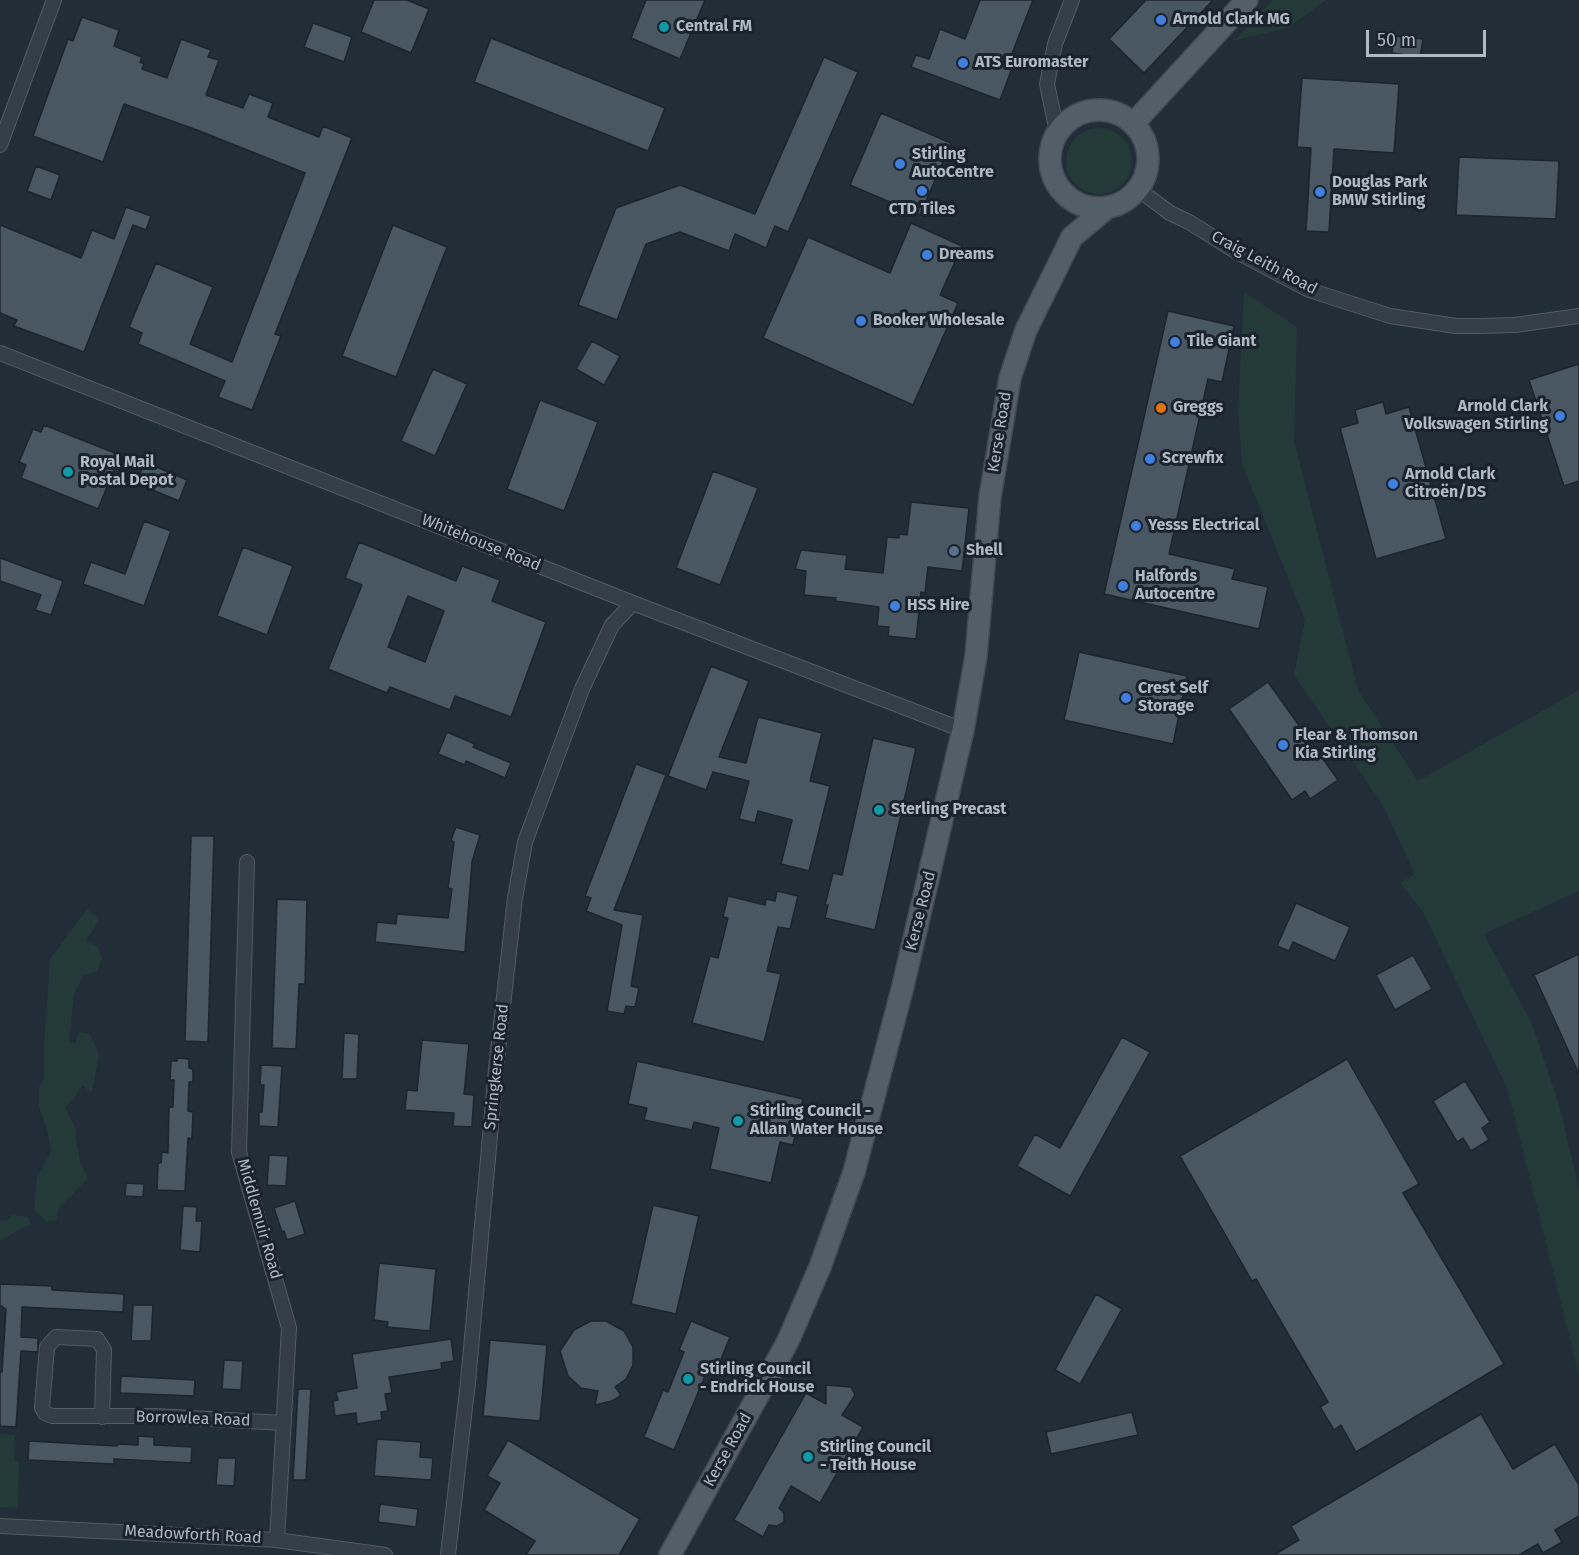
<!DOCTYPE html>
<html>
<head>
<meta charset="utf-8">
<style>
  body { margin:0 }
  #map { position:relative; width:1579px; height:1555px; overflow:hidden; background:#212d37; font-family:"Fira Sans",sans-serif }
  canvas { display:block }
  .scale { position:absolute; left:1366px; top:30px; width:120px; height:27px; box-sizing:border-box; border:3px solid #afb9c4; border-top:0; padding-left:8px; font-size:18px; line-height:21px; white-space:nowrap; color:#afb9c4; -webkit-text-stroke:4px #1a232c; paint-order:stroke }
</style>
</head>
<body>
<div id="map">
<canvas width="1579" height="1555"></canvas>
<div class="scale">50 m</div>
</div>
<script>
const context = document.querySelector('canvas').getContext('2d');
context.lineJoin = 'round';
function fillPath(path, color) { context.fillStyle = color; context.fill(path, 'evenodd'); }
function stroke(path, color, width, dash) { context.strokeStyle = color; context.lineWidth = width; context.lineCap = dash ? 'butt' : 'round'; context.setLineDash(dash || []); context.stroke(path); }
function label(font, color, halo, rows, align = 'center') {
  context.font = font + ' "Fira Sans",sans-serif'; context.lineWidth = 6; context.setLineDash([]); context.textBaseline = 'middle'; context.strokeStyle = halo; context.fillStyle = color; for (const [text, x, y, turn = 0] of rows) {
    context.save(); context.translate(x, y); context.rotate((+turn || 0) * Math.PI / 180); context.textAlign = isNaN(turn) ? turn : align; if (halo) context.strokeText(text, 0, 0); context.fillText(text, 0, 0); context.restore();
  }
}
fillPath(new Path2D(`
  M1272 0H1326L1289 27 1234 41Z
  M1066 161a33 33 0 1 1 66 0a33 33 0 1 1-66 0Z
  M1244 292 1297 327 1294 441 1358 690 1418 781 1579 690V891L1484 934 1532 1024 1559 1105 1579 1188V1376L1507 1088 1422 910 1400 883 1415 874 1382 804 1294 675 1305 620 1242 464 1238 410Z
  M87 909 99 920 86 941 97 946 102 959 97 971 83 976 74 994 69 1041 75 1044 79 1032 90 1034 99 1054 92 1092 82 1086 72 1101 65 1107 77 1131 76 1138 80 1162 88 1178 59 1208 57 1219 47 1222 34 1210 37 1178 51 1151 47 1129 39 1107V1087L44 1080V1043L50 959Z
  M13 1215 28 1217 31 1225 20 1229 0 1241V1221H6Z
  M0 1434 15 1435 14 1461H19L18 1508 0 1507Z`), '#243a39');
const building = new Path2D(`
  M374 0H407L429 9 411 53 361 32Z
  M646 0H705L680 59 631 38Z
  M980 0H1033L1011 56 1016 58 1000 100 911 67 916 55 929 59 940 29 965 39Z
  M1146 0H1213L1144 73 1109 39Z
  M82 17 119 30 114 46 142 57 140 62 144 64 142 69 167 78 181 39 211 50 208 57 219 60 206 95 243 108 249 94 273 103 268 117 319 137 323 126 352 138 275 334 281 336 252 410 218 397 225 381 138 344 142 333 129 327 156 263 213 287 190 344 232 362 305 173 197 130 124 104 103 162 33 136 68 39 73 41Z
  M313 23 352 37 344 62 304 47Z
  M1394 36 1423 39 1420 57 1392 53Z
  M491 38 665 108 648 151 474 82Z
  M824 57 858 72 788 232 775 226 766 248 735 234 729 251 680 232 646 244 617 320 578 305 616 208 680 185 755 214Z
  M1302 78 1399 84 1394 153 1334 149 1329 232 1306 231 1311 148 1297 147Z
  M881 113 951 143 920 215 850 185Z
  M1459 157 1559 161 1556 219 1456 215Z
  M36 166 60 175 51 200 27 191Z
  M126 207 151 216 146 230 133 225 84 352 14 326 17 320 0 313V225L81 258 92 230 114 239Z
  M911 223 962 246 940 295 958 303 913 405 763 338 808 237 890 273Z
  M393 225 447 247 396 377 342 356Z
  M1168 311 1234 326 1222 382 1208 379 1169 554 1235 569 1232 579 1268 587 1259 629 1104 594Z
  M592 341 620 356 604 385 576 369Z
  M1579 364V481L1564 486 1529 380Z
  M433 369 467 384 435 456 401 441Z
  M540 400 598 422 564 511 507 489Z
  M1383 402 1386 414 1409 407 1446 539 1376 559 1340 428 1358 423 1355 410Z
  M44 425 120 455 98 509 21 478 26 465 19 462 33 429 41 432Z
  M145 462 187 480 179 501 136 483Z
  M713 471 758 488 720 585 676 568Z
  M911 502 969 508 962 571 928 567 925 593 921 592 916 639 888 636 889 627 877 626 879 607 835 601 836 598 804 595 806 571 795 569 801 550 847 555 845 569 883 573 887 537 899 538V534L907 535Z
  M144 521 171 531 144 606 83 584 91 562 125 574Z
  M359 542 456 581 462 566 500 580 492 601 546 622 511 717 455 696 450 710 390 687 387 693 328 669 362 585 345 578ZM408 596 444 611 425 662 388 647Z
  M243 547 293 566 267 635 217 616Z
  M0 558 63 581 51 615 35 610 41 595 0 581Z
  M1079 652 1187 676 1173 744 1064 720Z
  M711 666 749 681 719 757 746 763 758 717 822 733 810 781 830 786 809 871 781 864 792 820 758 811 755 823 739 819 749 781 713 772 706 790 668 776Z
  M1268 682 1338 780 1310 799 1305 791 1292 800 1229 709Z
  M447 732 475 744 473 747 511 763 505 778 466 761 465 765 438 754Z
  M873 738 916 748 875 930 825 918 828 905H825L833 873 842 875Z
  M636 764 666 775 614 910 643 915 631 986 639 988 635 1007 626 1006 624 1014 607 1011 622 925 586 911 591 898 585 896Z
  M456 827 480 835 472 862 465 952 375 942 377 922 396 924 397 914 448 918 452 889 448 888 454 842 451 840Z
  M191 836H214L208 1042 185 1041Z
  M777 891 798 896 790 929 778 927 767 971 781 974 764 1042 692 1023 710 956 718 958 728 918 723 917 728 896 765 905 766 899 775 901Z
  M277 899 307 900 305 984H299L296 1049 272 1048Z
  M1296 903 1350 927 1335 961 1293 942 1289 951 1277 946Z
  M1579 954V1074L1534 975Z
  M1413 955 1432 989 1395 1010 1376 975Z
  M344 1033 359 1034 357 1079H342Z
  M1122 1037 1150 1052 1070 1196 1017 1166 1035 1134 1060 1148Z
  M422 1040 469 1044 464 1094 474 1095 472 1127 453 1126 454 1113 405 1110 407 1090 417 1091Z
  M177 1058 189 1059V1068L193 1069V1082H189L188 1111 193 1112 192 1139 188 1138 185 1191 157 1190 158 1163H161L162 1152 168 1153 169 1107H173L174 1080H170L171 1061H177Z
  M1347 1059 1419 1184 1403 1193 1504 1364 1356 1452 1341 1425 1334 1430 1320 1407 1328 1402 1256 1279 1252 1281 1180 1156Z
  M637 1061 803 1099 793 1145 780 1142 771 1183 710 1169 719 1128 694 1122 692 1130 644 1120 647 1108 628 1104Z
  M261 1065 282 1066 278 1127 259 1126V1112H262L264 1085H260Z
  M1465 1081 1490 1122 1482 1128 1489 1140 1471 1151 1463 1138 1457 1142 1433 1101Z
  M269 1155 288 1156 286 1186 267 1185Z
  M126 1183 144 1184 143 1197 125 1196Z
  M295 1201 305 1234 287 1240 284 1231 282 1232 274 1208Z
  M653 1205 699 1216 676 1314 631 1304Z
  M183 1206 197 1207 196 1221H202L200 1252 180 1250Z
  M379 1263 436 1269 430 1331 387 1327 388 1322 374 1320Z
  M0 1284 52 1286V1290L124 1294 123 1312 22 1307 21 1337 38 1338V1352L21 1351 16 1427 0 1426V1372H2L6 1309 0 1305Z
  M1096 1294 1122 1309 1080 1384 1055 1370Z
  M133 1305H153L151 1341H131Z
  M591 1321H606L624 1331 633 1347V1365L626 1379 615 1387 621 1395 612 1401 595 1405 598 1391 581 1388 568 1376 560 1351 574 1330Z
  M691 1321 730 1337 718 1367 710 1364 674 1450 644 1437 663 1390 668 1392 684 1352 679 1350Z
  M451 1339 454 1361 441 1363 442 1369 389 1377 392 1393 385 1394 388 1411 381 1412 382 1420 357 1424 356 1413 335 1416 333 1401 338 1400 336 1392 357 1388 352 1354Z
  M490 1340 547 1345 540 1421 483 1416Z
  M224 1360 243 1361 241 1390 222 1389Z
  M121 1376 195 1380 194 1396 120 1393Z
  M826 1385 851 1387 855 1395 842 1415 863 1427 820 1503 791 1486 779 1508 784 1513V1522L777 1526 769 1525 763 1537 734 1520 806 1393 826 1404Z
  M298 1389H311L306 1480H293Z
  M1132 1412 1138 1435 1051 1454 1046 1432Z
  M1481 1414 1513 1469 1555 1444 1579 1485V1516L1555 1530 1562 1542 1543 1553 1538 1544 1519 1555H1274L1299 1540 1291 1526Z
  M138 1436 154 1437V1445L192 1447 191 1463 114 1459V1464L28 1460 29 1441 117 1446 118 1444 138 1445Z
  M377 1439 421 1442 420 1457 433 1458 431 1480 374 1476Z
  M508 1440 640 1519 619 1555H526L535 1541 484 1510 500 1483 487 1476Z
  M218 1458H236L234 1486 216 1485Z
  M380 1504 418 1509 416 1527 378 1522Z`);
fillPath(building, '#495763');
stroke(building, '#1c252e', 1.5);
const minor = new Path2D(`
  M1057 132 1047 84 1055 44 1072 0
  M0 145 54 0
  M1138 189 1170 213 1189 222 1237 252 1309 290 1390 316 1456 326H1478L1515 325 1579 316
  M0 353 633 603 963 730
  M247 862 239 1152 289 1328 277 1540
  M102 1417 104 1350 97 1339 56 1337 47 1347 42 1408 45 1413 52 1416H154L284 1423
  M0 1526 277 1540 385 1555
  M448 1555 468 1382 496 1069 515 898 525 842 582 689 612 625 633 603`);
const primary = new Path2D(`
  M1050 159a49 49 0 1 1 98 0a49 49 0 1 1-98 0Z
  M1133 124 1247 0
  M670 1555 788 1341 820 1267 854 1172 902 990 963 730 976 656 990 497 1010 378 1026 330 1072 237 1108 207`);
stroke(minor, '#525c65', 16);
stroke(primary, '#414a54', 24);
stroke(minor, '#343e48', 14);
stroke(primary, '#525e68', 21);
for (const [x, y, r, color] of [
  [1161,20,6,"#3f7fe0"],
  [664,27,6,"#0f9aa8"],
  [963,63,6,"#3f7fe0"],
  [900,164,6,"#3f7fe0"],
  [922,191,6,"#3f7fe0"],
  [1320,192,6,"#3f7fe0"],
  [927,255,6,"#3f7fe0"],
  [861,321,6,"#3f7fe0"],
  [1175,342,6,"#3f7fe0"],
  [1161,408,6,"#e8710a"],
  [1560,416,6,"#3f7fe0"],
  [1150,459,6,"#3f7fe0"],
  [68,472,6,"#0f9aa8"],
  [1393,484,6,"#3f7fe0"],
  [1136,526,6,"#3f7fe0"],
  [954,551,6,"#5c6f8a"],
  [1123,586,6,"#3f7fe0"],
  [895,606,6,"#3f7fe0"],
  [1126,698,6,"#3f7fe0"],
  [1283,745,6,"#3f7fe0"],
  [879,810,6,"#0f9aa8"],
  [738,1121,6,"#0f9aa8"],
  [688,1379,6,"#0f9aa8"],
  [808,1457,6,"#0f9aa8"]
]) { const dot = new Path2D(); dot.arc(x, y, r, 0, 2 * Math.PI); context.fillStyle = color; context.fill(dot); stroke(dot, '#1a232c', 2); }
label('bold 16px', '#afb9c4', '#1a232c', [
  ["Arnold Clark MG",1173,20],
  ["Central FM",676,27],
  ["ATS Euromaster",975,63],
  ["Stirling",912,155],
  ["AutoCentre",912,173],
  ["Douglas Park",1332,183],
  ["BMW Stirling",1332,201],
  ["CTD Tiles",922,210,"center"],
  ["Dreams",939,255],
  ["Booker Wholesale",873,321],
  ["Tile Giant",1187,342],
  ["Arnold Clark",1548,407,"right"],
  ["Volkswagen Stirling",1548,425,"right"],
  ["Greggs",1173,408],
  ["Screwfix",1162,459],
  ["Royal Mail",80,463],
  ["Postal Depot",80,481],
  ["Arnold Clark",1405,475],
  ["Citroën/DS",1405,493],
  ["Yesss Electrical",1148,526],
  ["Shell",966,551],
  ["Halfords",1135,577],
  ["Autocentre",1135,595],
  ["HSS Hire",907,606],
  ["Crest Self",1138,689],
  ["Storage",1138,707],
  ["Flear & Thomson",1295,736],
  ["Kia Stirling",1295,754],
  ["Sterling Precast",891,810],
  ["Stirling Council -",750,1112],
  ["Allan Water House",750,1130],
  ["Stirling Council",700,1370],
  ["- Endrick House",700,1388],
  ["Stirling Council",820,1448],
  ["- Teith House",820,1466]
], 'left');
label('16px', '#afb9c4', '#1a232c', [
  ["Craig Leith Road",1264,263,28],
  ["Kerse Road",1000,432,-81],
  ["Whitehouse Road",481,543,22],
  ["Kerse Road",921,911,-76],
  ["Springkerse Road",497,1067,-84],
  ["Middlemuir Road",259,1219,74],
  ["Borrowlea Road",193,1419,2],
  ["Kerse Road",728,1450,-61],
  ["Meadowforth Road",193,1535,3]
]);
</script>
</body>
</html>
